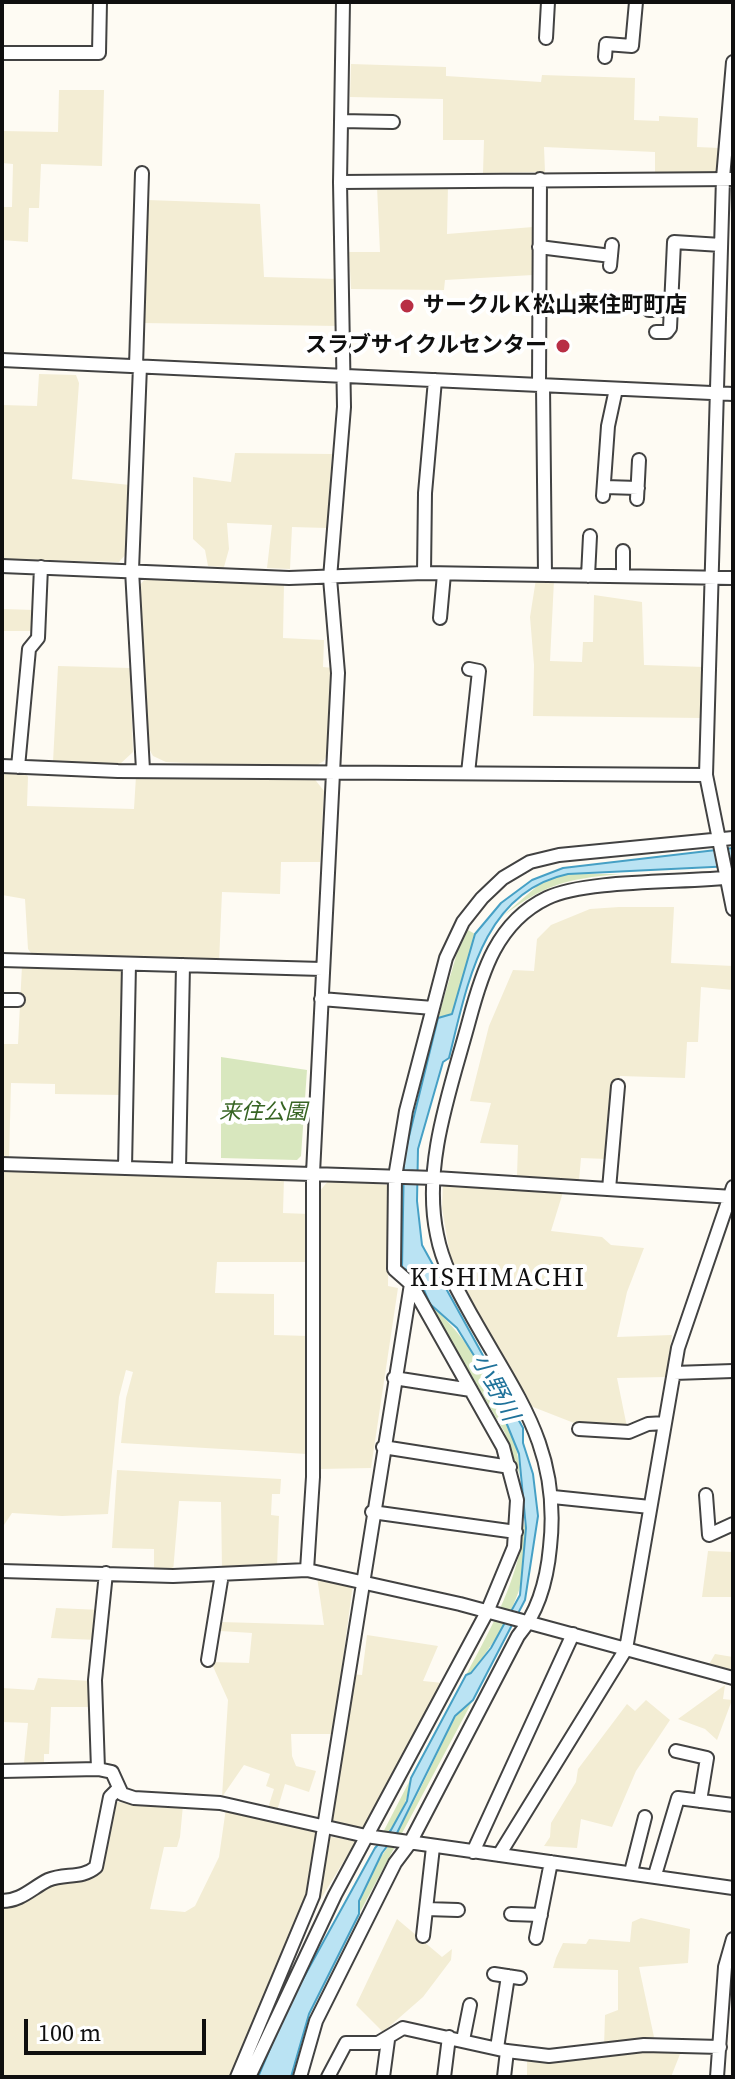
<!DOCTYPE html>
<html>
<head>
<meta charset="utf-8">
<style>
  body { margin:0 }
  #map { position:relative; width:735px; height:2079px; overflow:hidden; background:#fefbf3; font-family:"Source Serif 4",serif }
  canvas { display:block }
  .frame { position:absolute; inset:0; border:4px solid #0f0f0f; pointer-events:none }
  .scale { position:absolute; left:24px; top:2019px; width:182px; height:36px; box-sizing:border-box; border:4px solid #0f0f0f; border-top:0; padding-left:10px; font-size:24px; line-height:28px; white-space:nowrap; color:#0f0f0f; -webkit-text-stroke:6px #fff; paint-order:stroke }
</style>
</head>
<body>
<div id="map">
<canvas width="735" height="2079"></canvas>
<div class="frame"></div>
<div class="scale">100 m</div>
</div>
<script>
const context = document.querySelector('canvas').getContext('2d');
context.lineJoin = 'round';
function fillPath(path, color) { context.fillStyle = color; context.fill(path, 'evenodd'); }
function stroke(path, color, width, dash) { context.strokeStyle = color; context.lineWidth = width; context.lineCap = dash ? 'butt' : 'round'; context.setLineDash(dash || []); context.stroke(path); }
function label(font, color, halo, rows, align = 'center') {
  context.font = font + ' "Source Serif 4","Noto Sans JP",serif'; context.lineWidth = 8; context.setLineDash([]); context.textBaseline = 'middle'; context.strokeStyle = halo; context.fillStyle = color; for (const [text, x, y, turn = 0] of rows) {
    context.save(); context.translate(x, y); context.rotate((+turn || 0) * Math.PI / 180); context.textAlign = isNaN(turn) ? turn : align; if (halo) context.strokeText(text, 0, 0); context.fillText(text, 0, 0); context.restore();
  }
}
fillPath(new Path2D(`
  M351 64 446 67V76L541 82 542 75 635 78 634 120 659 121V116L698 118 697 147 720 148 718 170 712 174 655 172V152L544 147 545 172 483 173 484 140H443V99L350 97Z
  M59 90H104L102 166 41 164 39 208H29L28 242 2 240V207H12L13 164 2 163V131L58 132Z
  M448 185 447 234 533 227V275L445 280 444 290 351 289 349 252H380L377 187Z
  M147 200 260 204 264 277 338 279 339 326 142 323Z
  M39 374 76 375 79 383 72 479 130 485 127 553 119 562 2 559V405L37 406Z
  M235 453 332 454 327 528 292 527 290 569 267 568 272 525 227 523 229 549 224 567 208 566 205 550 193 539V477L231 482Z
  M147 577 284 583 283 638 324 640 323 667 333 668 328 752 324 761 317 765H227L166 762 153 756 148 747 143 714 138 587Z
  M536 579 554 580 550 661 582 662 583 642H593L594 595 642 602 644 665 704 667 702 718 533 716 534 665 530 617Z
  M2 609 35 610 34 631H2Z
  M58 666 130 668 133 752 119 765 53 762Z
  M2 771H25L28 777 27 806 134 809 136 776 313 777 324 791 320 862H281L280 894 222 892 219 963 34 957 28 949 25 899 2 895Z
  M619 907H674L671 963 733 966V990L701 987 698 1042H687L685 1078 620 1076 607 1159 581 1158 579 1180 517 1176 518 1145 480 1143 491 1103 470 1101 489 1026 513 970 534 971 537 939 551 925 590 909Z
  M22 966 126 969 123 1095 55 1094V1084L11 1083 9 1161H2V1044H18Z
  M2 1171 284 1177 283 1213 309 1214V1262H217L215 1293 274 1294V1335L308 1336 307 1454 121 1443 126 1398 133 1372 126 1370 119 1397 108 1514 62 1516 12 1513 4 1525 2 1567Z
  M328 1181 389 1185 388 1286 398 1288 371 1468 319 1469V1192Z
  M443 1183 564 1189 551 1231 602 1237 611 1245 644 1248 627 1292 617 1337 672 1335 666 1377 617 1378 627 1427 613 1429 574 1423 528 1405 451 1261 442 1208Z
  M117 1470 281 1479 280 1494H272L271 1515 279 1516 277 1567 222 1569 221 1502 179 1501 173 1572 154 1571V1549L112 1548Z
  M708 1551 733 1552V1597H702Z
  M317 1577 353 1584 333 1734H291L292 1756 296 1766 316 1771 309 1792 285 1784 277 1811 268 1808 274 1789 266 1786 270 1774 244 1765 222 1797 228 1700 211 1662 249 1663 252 1633 220 1631V1622L324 1625Z
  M56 1608 100 1610 97 1640 51 1638Z
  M367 1635 438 1646 423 1681 443 1683 362 1829 331 1823 350 1674 362 1675Z
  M715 1654 733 1657V1673L708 1666Z
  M38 1678 91 1681 93 1707H51L49 1754H44V1763H24L28 1723 2 1722V1688L34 1690Z
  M725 1685 723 1699 732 1700 717 1740 705 1729 678 1719Z
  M646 1700 670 1720 636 1771 612 1827 581 1819 577 1848 544 1846 550 1837 551 1823 576 1782 578 1769 627 1704 635 1711Z
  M113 1802 183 1805 180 1837 177 1847H164L150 1909 185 1912 195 1906 219 1857 226 1808 317 1831 306 1904 232 2077H2V1905L62 1880 90 1879 99 1872Z
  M326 1836 356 1841 319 1902 316 1901Z
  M641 1918 690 1929 688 1963 639 1967 654 2037 604 2047 605 2015 618 2010V1970L553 1968 556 1958 563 1943 586 1944 589 1939 630 1942 632 1922Z
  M397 1919 442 1957 452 1949 451 1960 423 1997 383 2032 356 2005Z
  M642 2048 682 2049 671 2077H527V2058L579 2060Z`), '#f3edd4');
fillPath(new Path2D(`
  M568 874H620C565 879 541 885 497 921L543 881Z
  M468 930 475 934 452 1014 438 1018 457 953Z
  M221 1057 307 1070 301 1156 297 1160 221 1158Z
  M430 1304C476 1346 517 1413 520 1476L505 1433Z
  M524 1522C537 1576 503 1633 471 1673L466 1675C492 1626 520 1578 524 1522Z
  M473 1700 359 1914C359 1883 383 1856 398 1831 420 1793 437 1752 457 1714Z
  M411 1778C407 1807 395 1826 375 1848Z`), '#d8e7be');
const water = new Path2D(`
  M733 848V866L568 874C482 892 467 986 449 1058L443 1062 418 1149 417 1201 422 1245 523 1428V1443L533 1474 538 1516 525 1600 473 1700 455 1716 397 1833 382 1853 359 1901V1914L309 2014 291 2077H258L288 2006 375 1848 391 1830 407 1801 411 1778 466 1675 471 1673 491 1648 520 1595 526 1528 519 1454 506 1422 504 1404 457 1328 430 1304 417 1274 402 1268 404 1157 438 1018 452 1014 475 934 501 903 532 880 563 868Z`);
fillPath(water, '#bae3f3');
stroke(water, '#46a0c5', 2);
const minor = new Path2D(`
  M546 38 548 2
  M2 53H99L100 2
  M605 57 606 44 632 46 636 2
  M733 62 723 178 706 775 733 909
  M341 121 393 122
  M340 182 733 179
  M539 247 611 256
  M610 266 612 245
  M649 310H671
  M656 332H667L670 328 674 242 721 245
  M2 360 733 394
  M136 366 142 173
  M140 366 132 570 143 770
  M539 385 540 179
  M543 385 545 575
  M605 487 638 488
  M603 496 608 426 616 389
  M637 499 639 460
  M2 566 289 578 424 573 733 578
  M424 573 425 493 435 380
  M588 576 590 536
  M623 576V551
  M440 618 444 574
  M2 766 118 771 706 775
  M18 767 29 649 38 638 41 567
  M468 773 479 671 469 669
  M2 960 322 969
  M321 999 433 1008
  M2 1000H18
  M2 1164 435 1178 733 1197
  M125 1168 129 964
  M179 1169 183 965
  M609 1189 618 1086
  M674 1373 733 1371
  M394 1378 471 1390
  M579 1429 629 1432 648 1424 665 1423
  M383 1447 510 1467
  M706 1495 709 1535 733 1524
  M553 1497 650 1507
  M372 1512 516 1532
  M307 1570 313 1477V1173L338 673 330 578 344 407 340 182 343 2
  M2 1571 173 1576 307 1570 460 1604 733 1678
  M208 1660 222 1574
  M676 1751 707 1758 700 1801
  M98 1769 95 1680 106 1573
  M2 1771 98 1769 112 1772 122 1794 134 1798 220 1803 366 1836 733 1888
  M473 1852 573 1634
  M499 1855 626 1649 678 1348 733 1187
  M631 1872 645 1817
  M655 1875 678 1798 733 1805
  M2 1901C21 1901 32 1888 48 1880 65 1873 82 1879 96 1867L110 1797 119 1788
  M426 1909 458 1910
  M511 1914 541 1915
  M423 1936 433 1847
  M536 1938 551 1862
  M494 1974 520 1978
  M463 2040 470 2005
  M497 2048 508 1976
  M237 2077 313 1896 411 1284
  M249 2077 335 1895 487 1612 514 1547 517 1500 503 1447 411 1284 394 1269 395 1177 406 1111 446 958 463 922 482 898 503 878 530 862 559 855 733 838
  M300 2077 316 2021 395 1863 410 1843 518 1636C539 1611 547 1580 550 1547 561 1450 518 1398 473 1318 458 1291 443 1266 437 1235 422 1165 451 1088 469 1021 482 972 497 922 547 898 587 879 685 883 733 877
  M328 2077 346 2043H378L403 2028 507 2051 549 2056 644 2045 720 2047
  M383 2077 388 2040
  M444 2077 449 2037
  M504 2077 507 2051
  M717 2077 725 1967 733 1939`);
stroke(minor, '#424242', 16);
stroke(minor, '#fff', 12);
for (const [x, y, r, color] of [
  [407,306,8,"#b82f44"],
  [563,346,8,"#b82f44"]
]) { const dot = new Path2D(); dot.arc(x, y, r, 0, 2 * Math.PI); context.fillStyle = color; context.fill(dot); stroke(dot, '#fff', 3); }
label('bold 22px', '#0f0f0f', '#fff', [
  ["サークルＫ松山来住町町店",423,306],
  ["スラブサイクルセンター",547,346,"right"]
], 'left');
label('italic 22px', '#376423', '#fff', [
  ["来住公園",263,1113]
]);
label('italic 24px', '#1f729a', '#fff', [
  ["小野川",494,1388,62]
]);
context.letterSpacing = '2px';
label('26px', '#0f0f0f', '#fff', [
  ["KISHIMACHI",498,1279]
]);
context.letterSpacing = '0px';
</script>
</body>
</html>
